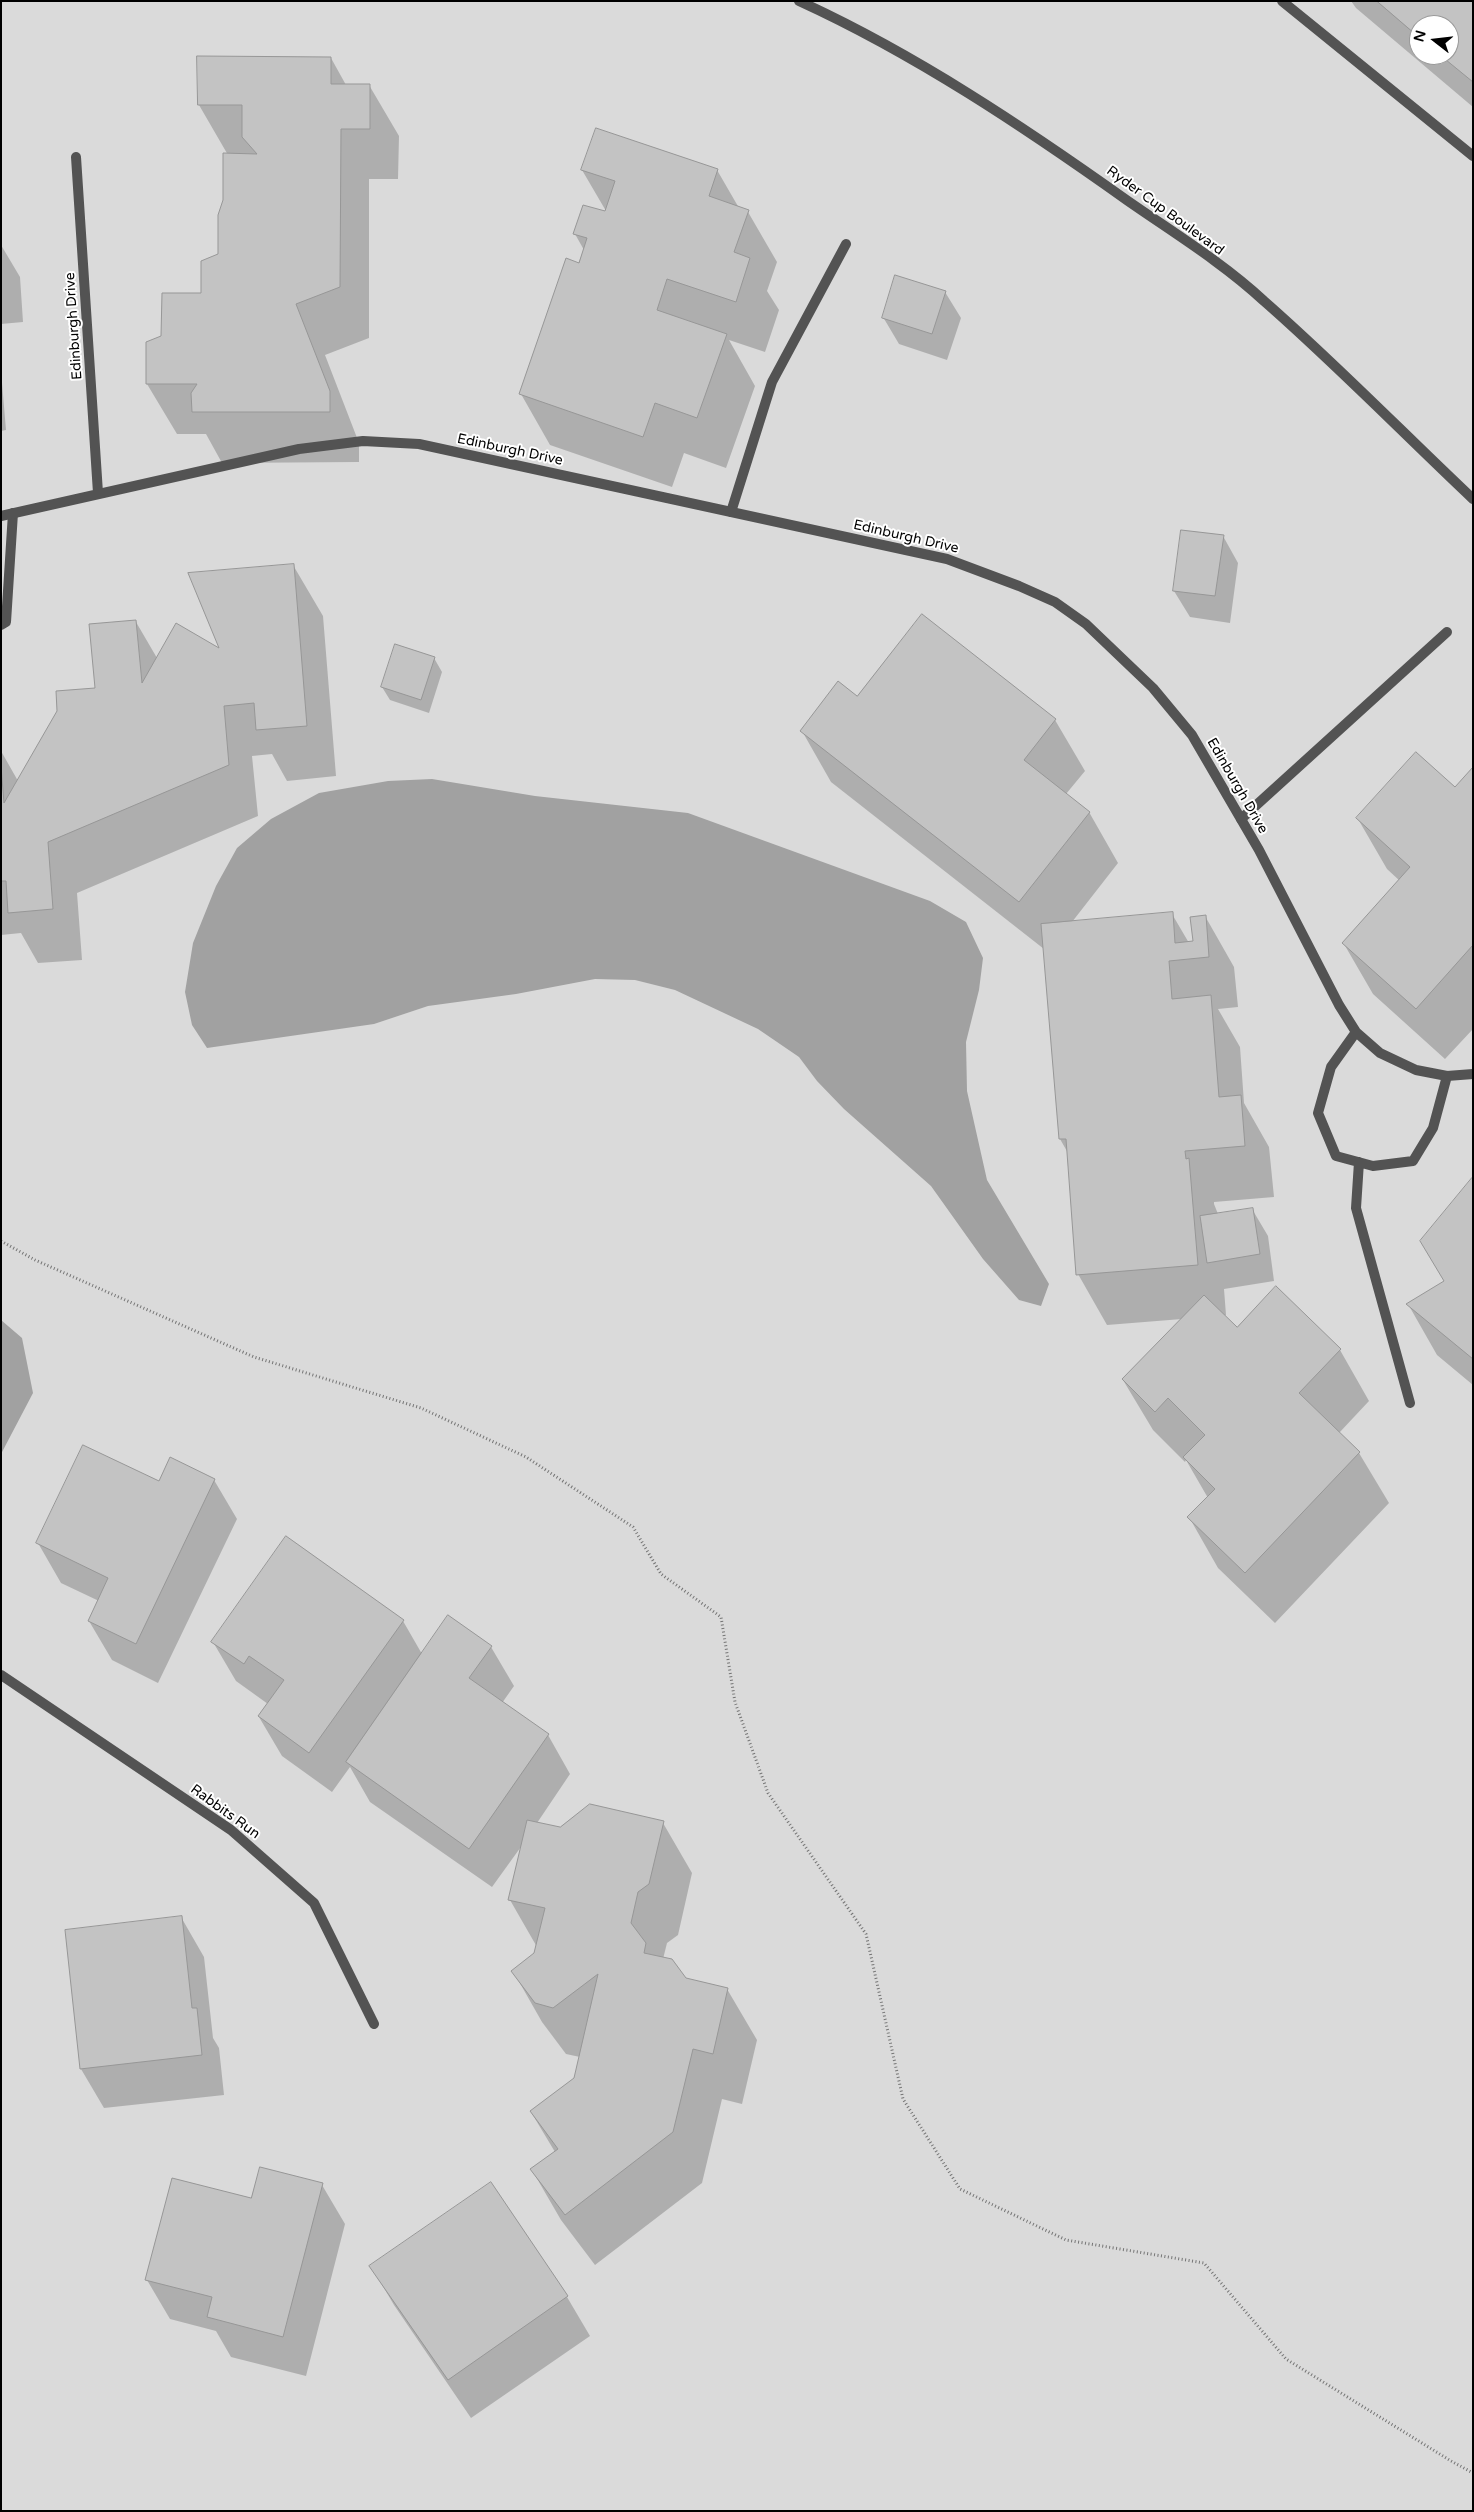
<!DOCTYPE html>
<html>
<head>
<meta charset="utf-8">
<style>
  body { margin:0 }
  #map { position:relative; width:1474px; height:2512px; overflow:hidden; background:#fff; font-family:"Varela Round",sans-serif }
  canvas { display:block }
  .frame { position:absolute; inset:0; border:2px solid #000; pointer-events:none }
  .north { position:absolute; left:1409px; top:15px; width:50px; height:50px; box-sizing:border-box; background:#fff; border:1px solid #999; border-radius:50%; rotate:286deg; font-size:14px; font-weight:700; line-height:20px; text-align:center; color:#000 }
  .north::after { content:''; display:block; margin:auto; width:18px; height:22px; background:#000; clip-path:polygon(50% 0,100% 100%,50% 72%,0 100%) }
</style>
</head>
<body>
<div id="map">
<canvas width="1474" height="2512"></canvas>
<div class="frame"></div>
<div class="north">N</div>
</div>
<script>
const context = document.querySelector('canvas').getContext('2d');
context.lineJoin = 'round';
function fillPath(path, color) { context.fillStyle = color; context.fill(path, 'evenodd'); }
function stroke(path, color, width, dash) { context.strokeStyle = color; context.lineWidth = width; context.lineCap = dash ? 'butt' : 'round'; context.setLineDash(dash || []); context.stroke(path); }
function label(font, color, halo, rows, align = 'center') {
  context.font = font + ' "Varela Round",sans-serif'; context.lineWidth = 4; context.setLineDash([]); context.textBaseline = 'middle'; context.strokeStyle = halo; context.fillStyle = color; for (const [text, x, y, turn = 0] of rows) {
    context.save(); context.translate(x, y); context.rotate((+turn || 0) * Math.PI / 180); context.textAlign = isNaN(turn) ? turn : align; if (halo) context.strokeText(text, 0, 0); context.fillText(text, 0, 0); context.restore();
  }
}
fillPath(new Path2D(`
  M1 1H1473V2511H1ZM1419 25H1449V55H1419Z`), '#dadada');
fillPath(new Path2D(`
  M432 779 535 796 688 813 930 901 966 922 983 958 979 990 966 1042 967 1091 987 1180 1049 1284 1041 1306 1019 1300 983 1259 931 1186 844 1109 817 1081 799 1057 758 1029 675 990 635 980 595 979 516 994 428 1006 374 1024 207 1048 192 1025 185 992 193 943 216 886 237 848 271 819 319 793 388 781Z
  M1 1320 22 1338 33 1393 1 1454Z`), '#a1a1a1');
fillPath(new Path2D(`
  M1351 1H1473V107L1356 8ZM1419 25H1449V55H1419Z
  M331 58 346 85H369L399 136 398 179H369V338L325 355 359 443V462L222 463 206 434H177L147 384 202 295 219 255 228 155 199 105Z
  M582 170H717L739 208 748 212 777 262 767 291 779 310 765 352 729 340 755 386 726 468 684 453 672 487 550 445 521 394 584 250 575 234 606 211Z
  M1 245 20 277 23 322 1 324Z
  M945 292 961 318 947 360 899 344 883 317Z
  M1 371 6 430 1 431Z
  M1223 536 1238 563 1230 623 1190 617 1174 591Z
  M293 565 323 616 336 776 287 781 272 754 252 756 258 816 77 893 82 960 38 963 21 933 1 935V751L18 781 96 689 136 622 157 658 222 651Z
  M922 615 1055 720 1085 771 1066 794 1089 812 1118 863 1072 922 1172 914 1189 943H1194L1205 916 1234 967 1238 1007 1218 1009 1240 1047 1244 1103 1269 1147 1274 1197 1214 1202V1204L1218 1214 1252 1209 1268 1236 1274 1281 1224 1289 1226 1315 1224 1316 1237 1329 1276 1288 1340 1350 1369 1401 1339 1433 1359 1453 1389 1503 1275 1623 1218 1568 1189 1517 1208 1498 1186 1460 1185 1462 1153 1430 1123 1380 1182 1319 1107 1325 1078 1274 1068 1153 1060 1139 1044 949 831 782 802 731 858 698Z
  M434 658 442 672 429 713 390 700 382 687Z
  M1473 769V1029L1445 1059 1373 994 1344 944 1400 881 1387 869 1358 819 1455 788Z
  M1473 1181V1385L1437 1355 1408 1304 1445 1282Z
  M214 1480 237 1519 158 1683 112 1660 89 1621 99 1601 61 1583 38 1543 159 1482Z
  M403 1621 422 1654 491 1647 514 1686 502 1703 548 1735 570 1774 537 1823 560 1828 663 1823 692 1873 678 1935 667 1943 663 1959 686 1979 727 1989 757 2040 742 2104 722 2099 702 2183 595 2265 561 2220 532 2170 555 2152 531 2112 575 2078 580 2057 566 2054 542 2022 513 1971 535 1954 537 1947 510 1900 523 1844 492 1887 370 1802 350 1767 332 1792 282 1756 259 1717 268 1704 236 1681 213 1642Z
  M181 1917 204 1957 213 2038 219 2048 224 2095 104 2108 81 2069Z
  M490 2184 567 2297 590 2336 471 2418 394 2305 371 2266Z
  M322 2185 345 2224 306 2376 231 2357 216 2331 170 2319 147 2280 252 2200Z`), '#0003');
const building = new Path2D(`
  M1377 1H1473V82L1440 55H1449V25H1419V37Z
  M197 56 331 57V84H370V129H341L340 287 296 304 330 391V412H192L191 393 197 384H146V342L161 336 162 293H201V261L218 254V215L223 200V153L257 154 242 137V105H198Z
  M596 128 718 169 709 196 749 210 734 252 750 258 736 302 667 279 657 310 727 334 697 418 655 403 643 437 519 394 566 258 579 263 587 238 573 234 583 205 605 211 615 181 581 170Z
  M895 275 946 291 932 334 882 318Z
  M1181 530 1224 535 1215 596 1173 591Z
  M294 564 307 726 256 730 254 703 224 706 229 765 48 842 53 909 8 913 6 881H1V766L4 803 57 711 56 691 95 688 89 624 136 620 142 683 176 623 219 648 188 573Z
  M922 614 1056 719 1024 760 1090 812 1019 902 800 731 838 681 857 696Z
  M395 644 435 657 421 700 381 687Z
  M1416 752 1455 787 1473 767V945L1416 1009 1342 943 1410 867 1356 818Z
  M1173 912 1175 943 1193 941 1190 917 1206 915 1209 957 1169 961 1172 999 1211 995 1219 1097 1241 1095 1245 1146 1185 1151 1186 1159 1189 1158 1198 1265 1076 1275 1066 1139H1059L1041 924Z
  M1472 1178 1473 1179V1359L1406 1304 1444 1281 1420 1241Z
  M1253 1208 1260 1254 1207 1263 1200 1216Z
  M1276 1286 1341 1349 1299 1393 1360 1452 1245 1573 1187 1517 1215 1489 1183 1457 1205 1435 1168 1398 1155 1412 1122 1379 1204 1295 1237 1327Z
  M83 1445 159 1481 170 1457 215 1479 136 1644 88 1621 108 1578 36 1543Z
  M286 1536 404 1620 309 1753 258 1716 284 1680 249 1656 244 1664 211 1642Z
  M448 1615 492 1646 469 1678 549 1734 469 1849 346 1762Z
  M590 1804 664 1821 649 1884 638 1892 631 1923 646 1943 644 1953 672 1959 686 1978 728 1988 713 2054 693 2049 673 2132 565 2215 530 2169 558 2149 530 2111 574 2078 598 1974 553 2008 535 2003 511 1971 534 1953 545 1908 508 1900 527 1820 560 1827Z
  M182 1916 192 2008H197L202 2055 80 2069 65 1930Z
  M260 2167 323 2183 283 2337 207 2317 212 2297 145 2280 172 2178 251 2198Z
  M491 2182 568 2296 448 2380 369 2266Z`);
fillPath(building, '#c3c3c3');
stroke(building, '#979797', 1);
stroke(new Path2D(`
  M1 1241 35 1260 254 1357 421 1408 526 1457 633 1527 661 1574 721 1617 735 1702 768 1793 866 1934 903 2099 960 2189 1066 2240 1204 2263 1286 2359 1451 2461 1473 2473`), '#757575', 3, [1, 2.5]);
stroke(new Path2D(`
  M1282 1 1473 156
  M731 512 772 382 846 244
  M1 625 6 622 13 513
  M1241 819 1447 632`), '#535353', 10);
stroke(new Path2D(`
  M799 1C915 54 1024 127 1128 201 1174 233 1223 263 1264 301 1336 364 1403 433 1473 499
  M76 157 98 493
  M1 516 299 449 363 441 419 444 947 559 1019 586 1055 602 1086 624 1153 688 1192 735 1259 850 1339 1005 1356 1032 1380 1053 1416 1070 1447 1076 1473 1074
  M1356 1032 1331 1067 1318 1113 1336 1156 1373 1166 1413 1161 1433 1128 1447 1076
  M1359 1162 1356 1208 1410 1403
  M1 1675 231 1830 314 1903 374 2024`), '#535353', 10);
label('14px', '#000', '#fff', [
  ["Ryder Cup Boulevard",1165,211,36],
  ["Edinburgh Drive",74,326,-94],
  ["Edinburgh Drive",510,450,12],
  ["Edinburgh Drive",906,537,13],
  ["Edinburgh Drive",1237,786,60],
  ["Rabbits Run",225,1812,36]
]);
</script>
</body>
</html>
